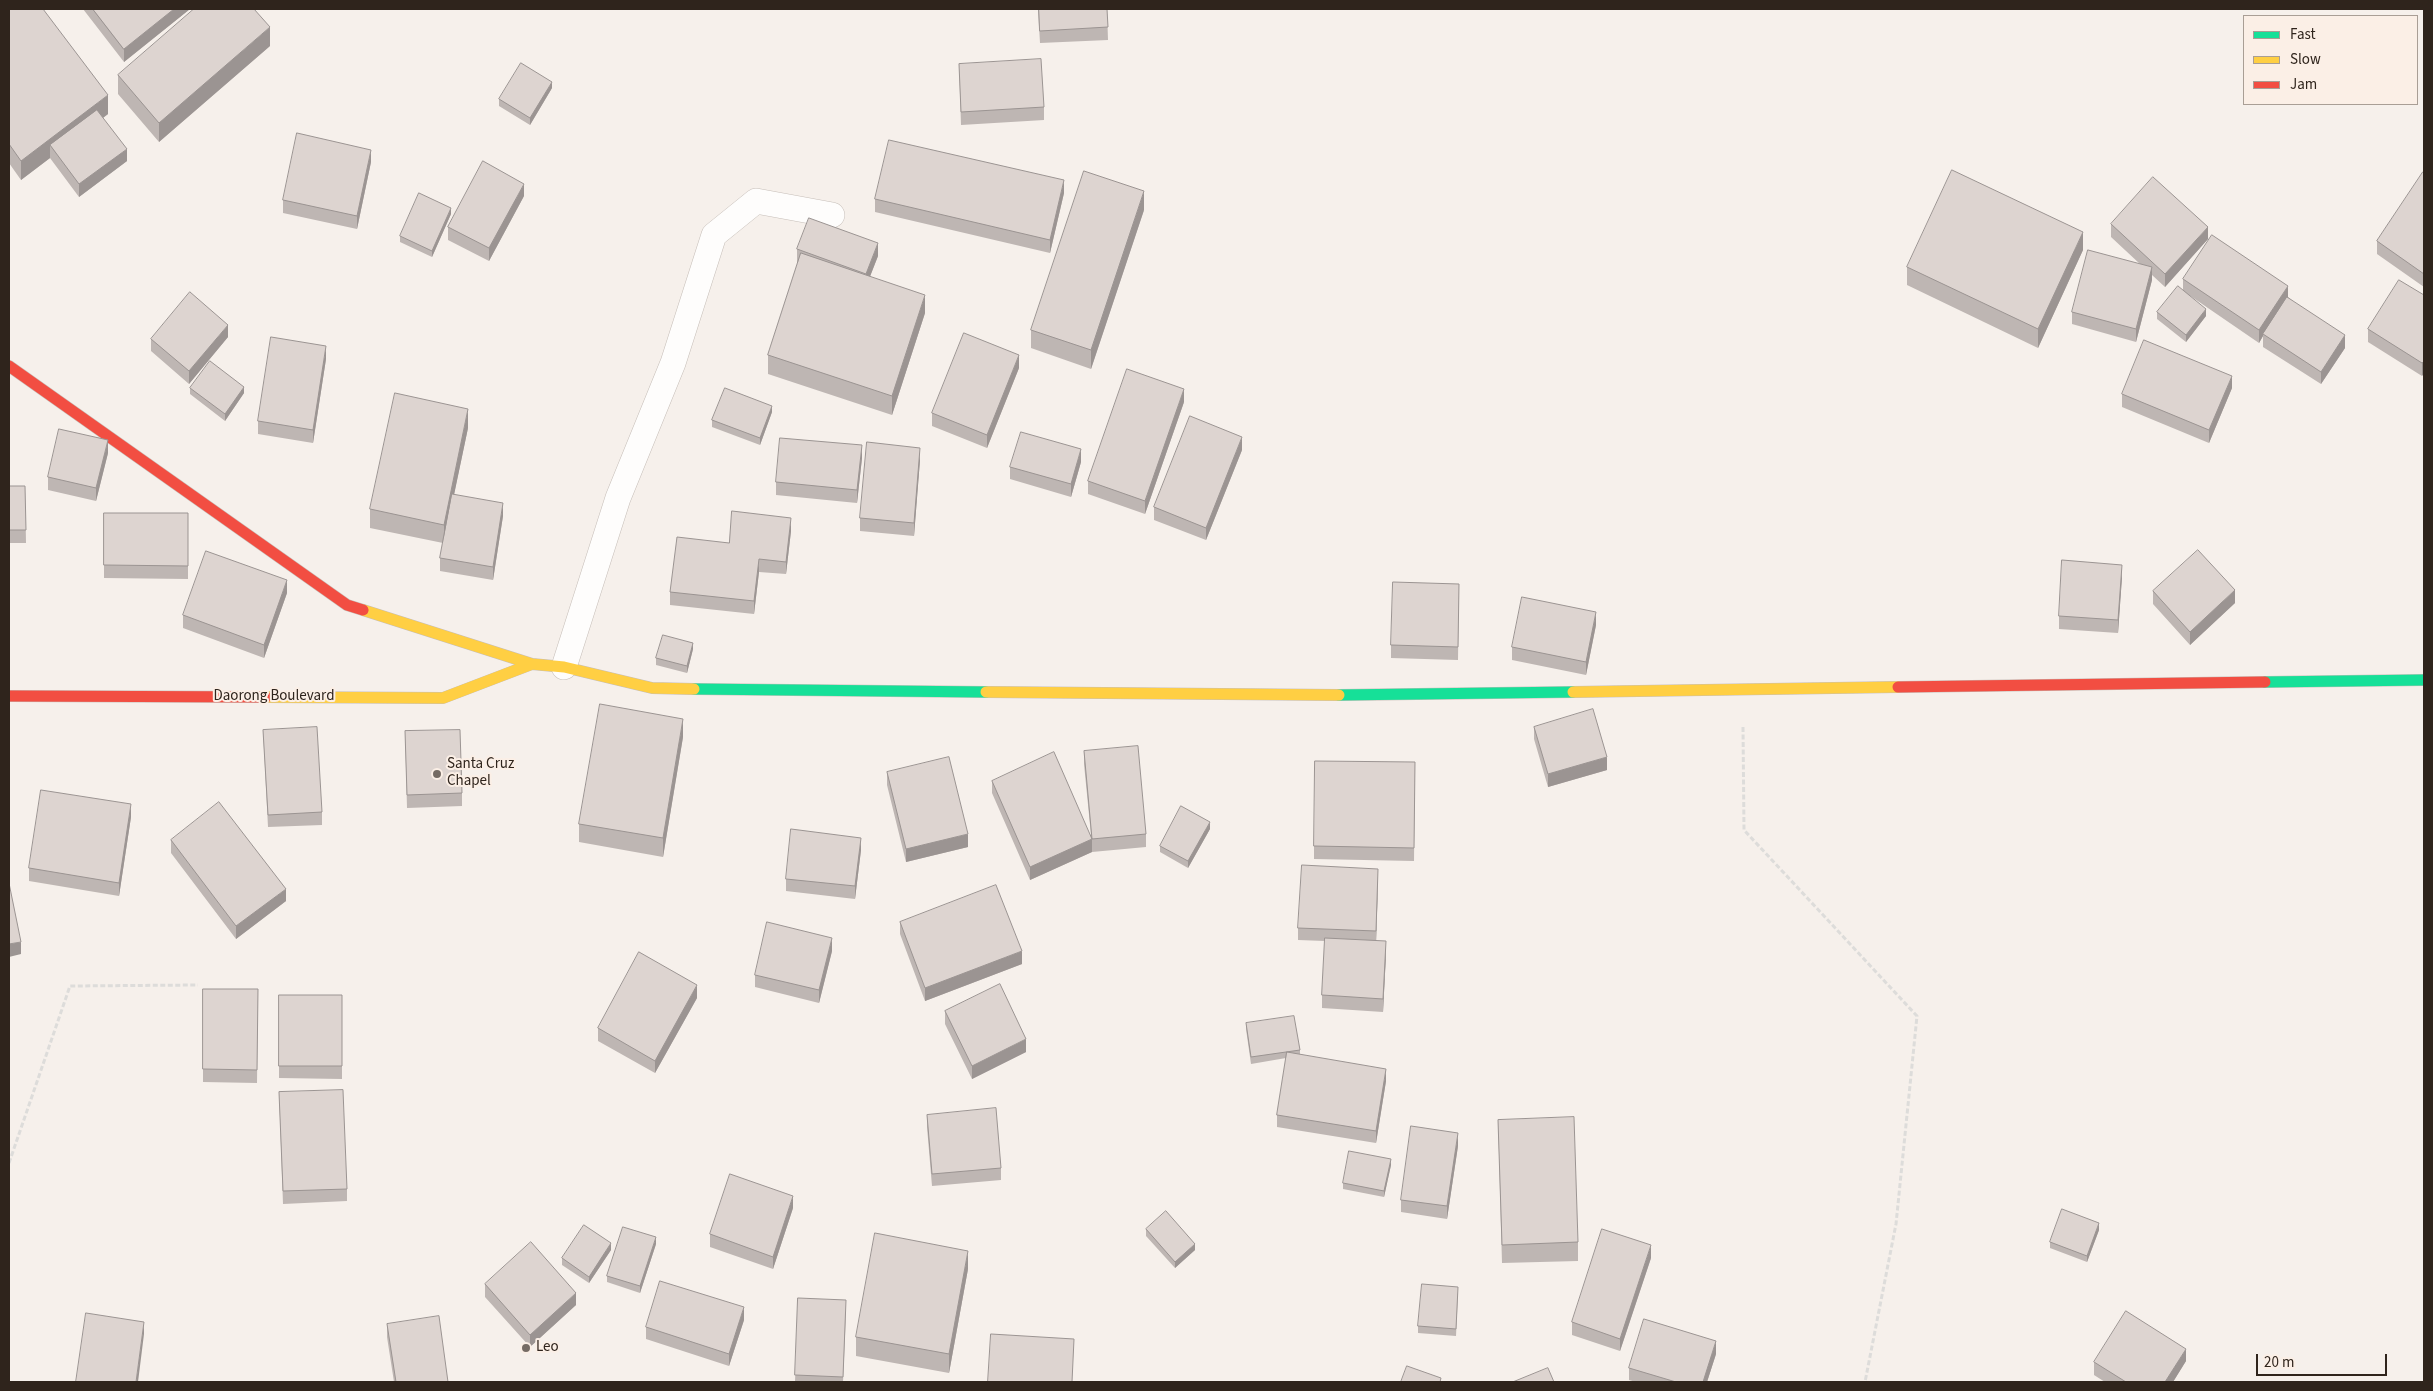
<!DOCTYPE html>
<html>
<head>
<meta charset="utf-8">
<style>
  body { margin:0 }
  #map { position:relative; width:2433px; height:1391px; overflow:hidden; background:#f6f0eb; font-family:"Source Sans 3",sans-serif }
  canvas { display:block }
  .frame { position:absolute; inset:0; border:10px solid #2f241c; pointer-events:none }
  .legend { position:absolute; left:2243px; top:15px; width:175px; height:90px; box-sizing:border-box; background:#fbefe6; border:1px solid #a99e95; margin:0; padding:6px 9px; list-style:none; font-size:15px; color:#2f241c }
  .legend li { display:flex; align-items:center; gap:10px; height:25px }
  .legend b { width:25px; border:1px solid #a99e95 }
  .scale { position:absolute; left:2256px; top:1354px; width:131px; height:22px; box-sizing:border-box; border:2px solid #2f241c; border-top:0; padding-left:6px; font-size:15px; line-height:18px; white-space:nowrap; color:#2f241c; -webkit-text-stroke:4px #fbefe6; paint-order:stroke }
</style>
</head>
<body>
<div id="map">
<canvas width="2433" height="1391"></canvas>
<div class="frame"></div>
<ul class="legend">
<li><b style="height:6px;background:#16e098"></b>Fast</li>
<li><b style="height:6px;background:#ffcf43"></b>Slow</li>
<li><b style="height:6px;background:#f24e42"></b>Jam</li>
</ul>
<div class="scale">20 m</div>
</div>
<script>
const context = document.querySelector('canvas').getContext('2d');
context.lineJoin = 'round';
function stroke(path, color, width, dash) { context.strokeStyle = color; context.lineWidth = width; context.lineCap = dash ? 'butt' : 'round'; context.setLineDash(dash || []); context.stroke(path); }
function fillPath(path, color) { context.fillStyle = color; context.fill(path, 'evenodd'); }
function label(font, color, halo, rows, align = 'center') {
  context.font = font + ' "Source Sans 3",sans-serif'; context.lineWidth = 4; context.setLineDash([]); context.textBaseline = 'middle'; context.strokeStyle = halo; context.fillStyle = color; for (const [text, x, y, turn = 0] of rows) {
    context.save(); context.translate(x, y); context.rotate((+turn || 0) * Math.PI / 180); context.textAlign = isNaN(turn) ? turn : align; if (halo) context.strokeText(text, 0, 0); context.fillText(text, 0, 0); context.restore();
  }
}
const lane = new Path2D(`
  M564 667 618 498 673 363 714 235 756 201 832 215`);
const fast = new Path2D(`
  M2265 682 2424 680
  M694 689 986 692
  M1339 695 1573 692`);
const slow = new Path2D(`
  M363 610 532 664 564 667 652 688 694 689
  M986 692 1339 695
  M1573 692 1898 687
  M266 697 443 698 532 664`);
const jam = new Path2D(`
  M9 366 347 605 363 610
  M1898 687 2265 682
  M9 696 266 697`);
stroke(lane, '#c6beb8', 26);
stroke(fast, '#c6beb8', 12);
stroke(slow, '#c6beb8', 12);
stroke(jam, '#c6beb8', 12);
stroke(new Path2D(`
  M1743 727 1744 830 1917 1016 1896 1224 1865 1382
  M9 1163 70 986 198 985`), '#dddcda', 3, [5, 2.5]);
stroke(lane, '#fefdfc', 25);
stroke(fast, '#16e098', 11);
stroke(slow, '#ffcf43', 11);
stroke(jam, '#f24e42', 11);
fillPath(new Path2D(`
  M9 9 108 114 103 118 127 161 79 197 50 158 21 180 9 163Z
  M83 9H190L124 62Z
  M1038 9H1107L1108 40 1040 43Z
  M270 46 159 142 118 94V75Z
  M959 64 1044 107V120L961 125Z
  M552 88 530 125 499 106V99Z
  M371 162 357 229 283 213V200Z
  M2424 172V287L2377 254V241Z
  M1064 193 1050 253 875 212V199Z
  M524 196 489 261 448 240V227Z
  M1144 210 1091 369 1031 348V330Z
  M451 214 432 257 400 242V236Z
  M2111 224 2208 239 2165 287 2152 275V280L2136 342 2072 324V312L2140 264 2111 237Z
  M797 249 878 256 870 276 925 313 892 415 768 374V355L798 262H797Z
  M2083 250 2038 348 1907 285V267Z
  M2183 279 2288 297 2345 348 2321 384 2263 347V336L2259 343 2189 295 2206 316 2186 342 2157 319V312L2183 291Z
  M2424 295V373L2422 376 2368 342V329Z
  M228 337 189 384 151 351V339Z
  M326 359 313 443 258 434V421Z
  M1019 368 987 448 932 426V413Z
  M190 388 244 393 225 421 190 394Z
  M2232 388 2209 443 2122 407V394Z
  M1184 402 1145 514 1088 494V481Z
  M772 412 760 445 712 427V420Z
  M468 428 454 494 503 516 493 580 440 571V558L443 543 370 528V509Z
  M1242 450 1206 540 1154 520V507Z
  M108 453 96 501 48 490V477Z
  M862 458 857 503 776 495V482Z
  M920 460 914 536 860 531V518Z
  M1081 462 1071 497 1010 479V467Z
  M9 486H25L26 543H9Z
  M104 513H188V579L104 578Z
  M791 531 786 574 759 572 754 614 670 605V592L729 543Z
  M2122 577 2118 633 2059 629V616Z
  M1459 584 1458 660 1391 658V645Z
  M2153 591 2235 603 2190 645 2153 604Z
  M287 593 264 658 183 628V615Z
  M1596 625 1586 675 1512 660V647Z
  M693 649 687 673 656 665V658Z
  M1534 727 1607 770 1548 787 1534 739Z
  M263 730 322 812V825L268 827Z
  M405 731 462 793V806L407 808Z
  M683 737 663 857 579 842V824Z
  M1084 751 1146 834V847L1092 852 1030 880 992 793V781L1091 835 1084 764Z
  M1415 762 1414 861 1314 859V846Z
  M887 772 968 847 906 862 887 785Z
  M9 773 10 778V791H9Z
  M131 817 119 896 29 881V868Z
  M1210 829 1188 868 1160 852V846Z
  M171 840 286 901 236 939 171 853Z
  M861 850 855 899 786 891V879Z
  M1378 882 1376 941 1386 954 1383 1012 1322 1008V995L1325 941 1298 940V928Z
  M900 922 1022 964 925 1001 900 934Z
  M832 951 819 1003 755 987V975Z
  M203 989H258L257 1083 203 1082Z
  M279 995H342V1079L279 1078Z
  M697 998 655 1073 598 1041V1028Z
  M945 1011 1026 1052 972 1079 945 1024Z
  M1246 1023 1300 1050V1054L1386 1081 1376 1143 1277 1127V1115L1286 1058 1251 1064 1246 1029Z
  M279 1092 347 1189V1201L283 1204Z
  M927 1115 1001 1168V1180L932 1186 927 1127Z
  M1498 1120 1578 1242V1261L1502 1263Z
  M1458 1146 1447 1219 1401 1212V1200Z
  M1391 1165 1384 1197 1343 1189V1183Z
  M793 1208 773 1269 710 1247V1234Z
  M1146 1229 1195 1250 1175 1268 1146 1236Z
  M2099 1230 2087 1262 2050 1248V1242Z
  M656 1244 640 1293 607 1282V1276Z
  M611 1250 589 1283 562 1265V1258Z
  M1651 1258 1620 1351 1572 1335V1322Z
  M968 1269 949 1373 856 1356V1337Z
  M485 1284 576 1305 530 1347 485 1297Z
  M1458 1293 1456 1336 1418 1333V1326Z
  M798 1298 846 1312 843 1382H795Z
  M744 1320 729 1366 646 1339V1327Z
  M387 1324 448 1382H394L387 1337Z
  M1716 1354 1707 1382H1636L1629 1380V1368Z
  M2186 1361 2173 1382H2105L2094 1375V1362Z`), '#beb6b3');
fillPath(new Path2D(`
  M174 9H190L124 62V49Z
  M270 27V46L159 142V123Z
  M552 82V88L530 125V118Z
  M108 95V114L56 153 50 145V158L21 180V161Z
  M127 149V161L79 197V184Z
  M371 150V162L357 229V216Z
  M1064 180V193L1050 253V240Z
  M524 184V196L489 261V248Z
  M1144 191V210L1091 369V350Z
  M451 208V214L432 257V251Z
  M2208 227V239L2165 287V274Z
  M2083 232V250L2038 348V329Z
  M878 243V256L866 287V274Z
  M2152 267V280L2136 342V329Z
  M2288 286V299L2263 334V336L2259 343V330Z
  M925 295V313L892 415V396Z
  M2206 309V316L2186 342V335Z
  M228 325V337L189 384V371Z
  M2345 335V348L2321 384V372Z
  M326 346V359L313 443V430Z
  M1019 355V368L987 448V435Z
  M2424 361V373L2422 376V363Z
  M2232 376V388L2209 443V430Z
  M244 387V393L225 421V414Z
  M1184 389V402L1145 514V501Z
  M772 406V412L760 445V438Z
  M468 409V428L444 543V525Z
  M1242 437V450L1206 540V528Z
  M108 440V453L96 501V488Z
  M862 445V458L857 503V490Z
  M920 448V460L914 536V523Z
  M1081 449V462L1071 497V484Z
  M503 503V516L493 580V567Z
  M791 518V531L786 574V562Z
  M759 559V572L754 614V601Z
  M2122 565V577L2118 633V620Z
  M287 580V593L264 658V645Z
  M2235 590V603L2190 645V632Z
  M1596 612V625L1586 675V662Z
  M693 643V649L687 673V666Z
  M683 719V737L663 857V838Z
  M1607 757V770L1548 787V774Z
  M131 804V817L119 896V883Z
  M1210 822V829L1188 868V861Z
  M968 834V847L906 862V849Z
  M861 838V850L855 899V886Z
  M1092 839V852L1030 880V867Z
  M1378 869V882L1376 944V931Z
  M286 889V901L236 939V926Z
  M832 938V951L819 1003V990Z
  M1386 941V954L1383 1012V999Z
  M21 942V954L9 957V944Z
  M1022 951V964L925 1001V988Z
  M697 985V998L655 1073V1061Z
  M1026 1039V1052L972 1079V1066Z
  M1386 1069V1081L1376 1143V1131Z
  M1458 1133V1146L1447 1219V1206Z
  M1391 1159V1165L1384 1197V1191Z
  M793 1196V1208L773 1269V1257Z
  M2099 1223V1230L2087 1262V1256Z
  M656 1237V1244L640 1293V1286Z
  M611 1243V1250L589 1283V1277Z
  M1195 1244V1250L1175 1268V1262Z
  M1651 1245V1258L1620 1351V1339Z
  M968 1251V1269L949 1373V1354Z
  M576 1293V1305L530 1347V1335Z
  M744 1307V1320L729 1366V1354Z
  M144 1322V1334L138 1382H136Z
  M1716 1341V1354L1707 1382H1703Z
  M2186 1349V1361L2173 1382H2165Z`), '#9b9492');
const building = new Path2D(`
  M9 9H43L108 95 21 161 9 144Z
  M93 9H174L124 49Z
  M194 9H254L270 27 159 123 118 75Z
  M1039 9H1107L1108 27 1040 31Z
  M1041 59 1044 107 961 112 959 64Z
  M521 63 552 82 530 118 499 99Z
  M97 110 127 149 79 184 50 145Z
  M297 133 371 150 357 216 283 200Z
  M889 140 1064 180 1050 240 875 199Z
  M483 161 524 184 489 248 448 227Z
  M1952 170 2083 232 2038 329 1907 267Z
  M1084 171 1144 191 1091 350 1031 330Z
  M2423 172H2424V274L2377 241Z
  M2153 177 2208 227 2165 274 2111 224Z
  M419 193 451 208 432 251 400 236Z
  M809 218 878 243 866 274 797 249Z
  M2212 235 2288 286 2259 330 2183 279Z
  M2088 250 2152 267 2136 329 2072 312Z
  M801 253 925 295 892 396 768 355Z
  M2399 280 2424 295V361L2422 363 2368 329Z
  M2178 286 2206 309 2186 335 2157 312Z
  M190 292 228 325 189 371 151 339Z
  M2287 297 2345 335 2321 372 2263 334Z
  M964 333 1019 355 987 435 932 413Z
  M271 337 326 346 313 430 258 421Z
  M2144 340 2232 376 2209 430 2122 394Z
  M210 361 244 387 225 414 190 388Z
  M1127 369 1184 389 1145 501 1088 481Z
  M725 388 772 406 760 438 712 420Z
  M395 393 468 409 444 525 370 509Z
  M1190 416 1242 437 1206 528 1154 507Z
  M59 429 108 440 96 488 48 477Z
  M1021 432 1081 449 1071 484 1010 467Z
  M780 438 862 445 857 490 776 482Z
  M867 442 920 448 914 523 860 518Z
  M9 486H25L26 530H9Z
  M452 494 503 503 493 567 440 558Z
  M732 511 791 518 786 562 759 559 754 601 670 592 677 537 729 543Z
  M104 513H188V566L104 565Z
  M2198 550 2235 590 2190 632 2153 591Z
  M206 551 287 580 264 645 183 615Z
  M2062 560 2122 565 2118 620 2059 616Z
  M1393 582 1459 584 1458 647 1391 645Z
  M1522 597 1596 612 1586 662 1512 647Z
  M663 635 693 643 687 666 656 658Z
  M600 704 683 719 663 838 579 824Z
  M1593 709 1607 757 1548 774 1534 727Z
  M317 727 322 812 268 815 263 730Z
  M460 730 462 793 407 795 405 731Z
  M1138 746 1146 834 1092 839 1084 751Z
  M1054 752 1092 839 1030 867 992 781Z
  M949 757 968 834 906 849 887 772Z
  M1315 761 1415 762 1414 848 1314 846Z
  M41 790 131 804 119 883 29 868Z
  M219 802 286 889 236 926 171 840Z
  M1181 806 1210 822 1188 861 1160 846Z
  M791 829 861 838 855 886 786 879Z
  M1302 865 1378 869 1376 931 1298 928Z
  M9 883 21 942 9 944Z
  M996 885 1022 951 925 988 900 922Z
  M767 922 832 938 819 990 755 975Z
  M1325 938 1386 941 1383 999 1322 995Z
  M639 952 697 985 655 1061 598 1028Z
  M1000 984 1026 1039 972 1066 945 1011Z
  M203 989H258L257 1070 203 1069Z
  M279 995H342V1066H279Z
  M1294 1016 1300 1050 1251 1057 1246 1023Z
  M1287 1052 1386 1069 1376 1131 1277 1115Z
  M343 1090 347 1189 283 1191 279 1092Z
  M996 1108 1001 1168 932 1174 927 1115Z
  M1574 1117 1578 1242 1502 1245 1498 1120Z
  M1411 1126 1458 1133 1447 1206 1401 1200Z
  M1349 1151 1391 1159 1384 1191 1343 1183Z
  M730 1174 793 1196 773 1257 710 1234Z
  M2062 1209 2099 1223 2087 1256 2050 1242Z
  M1166 1211 1195 1244 1175 1262 1146 1229Z
  M584 1225 611 1243 589 1277 562 1258Z
  M623 1227 656 1237 640 1286 607 1276Z
  M1602 1229 1651 1245 1620 1339 1572 1322Z
  M875 1233 968 1251 949 1354 856 1337Z
  M531 1242 576 1293 530 1335 485 1284Z
  M660 1281 744 1307 729 1354 646 1327Z
  M1422 1284 1458 1287 1456 1329 1418 1326Z
  M798 1298 846 1300 843 1377 795 1375Z
  M2126 1311 2186 1349 2165 1382H2126L2094 1362Z
  M86 1313 144 1322 136 1382H76Z
  M439 1316 448 1382H396L387 1324Z
  M1644 1319 1716 1341 1703 1382H1676L1629 1368Z
  M991 1334 1074 1339 1072 1382H988Z
  M1407 1366 1441 1378 1440 1382H1401Z
  M1548 1368 1554 1382H1513Z`);
fillPath(building, '#ddd4d0');
stroke(building, '#9b9492', 1);
for (const [x, y, r, color] of [
  [437,774,5,"#756b64"],
  [526,1348,5,"#756b64"]
]) { const dot = new Path2D(); dot.arc(x, y, r, 0, 2 * Math.PI); context.fillStyle = color; context.fill(dot); stroke(dot, '#fbefe6', 2); }
label('15px', '#2f241c', '#fbefe6', [
  ["Daorong Boulevard",274,697]
]);
label('15px', '#2f241c', '#fbefe6', [
  ["Santa Cruz",447,765],
  ["Chapel",447,782],
  ["Leo",536,1348]
], 'left');
</script>
</body>
</html>
